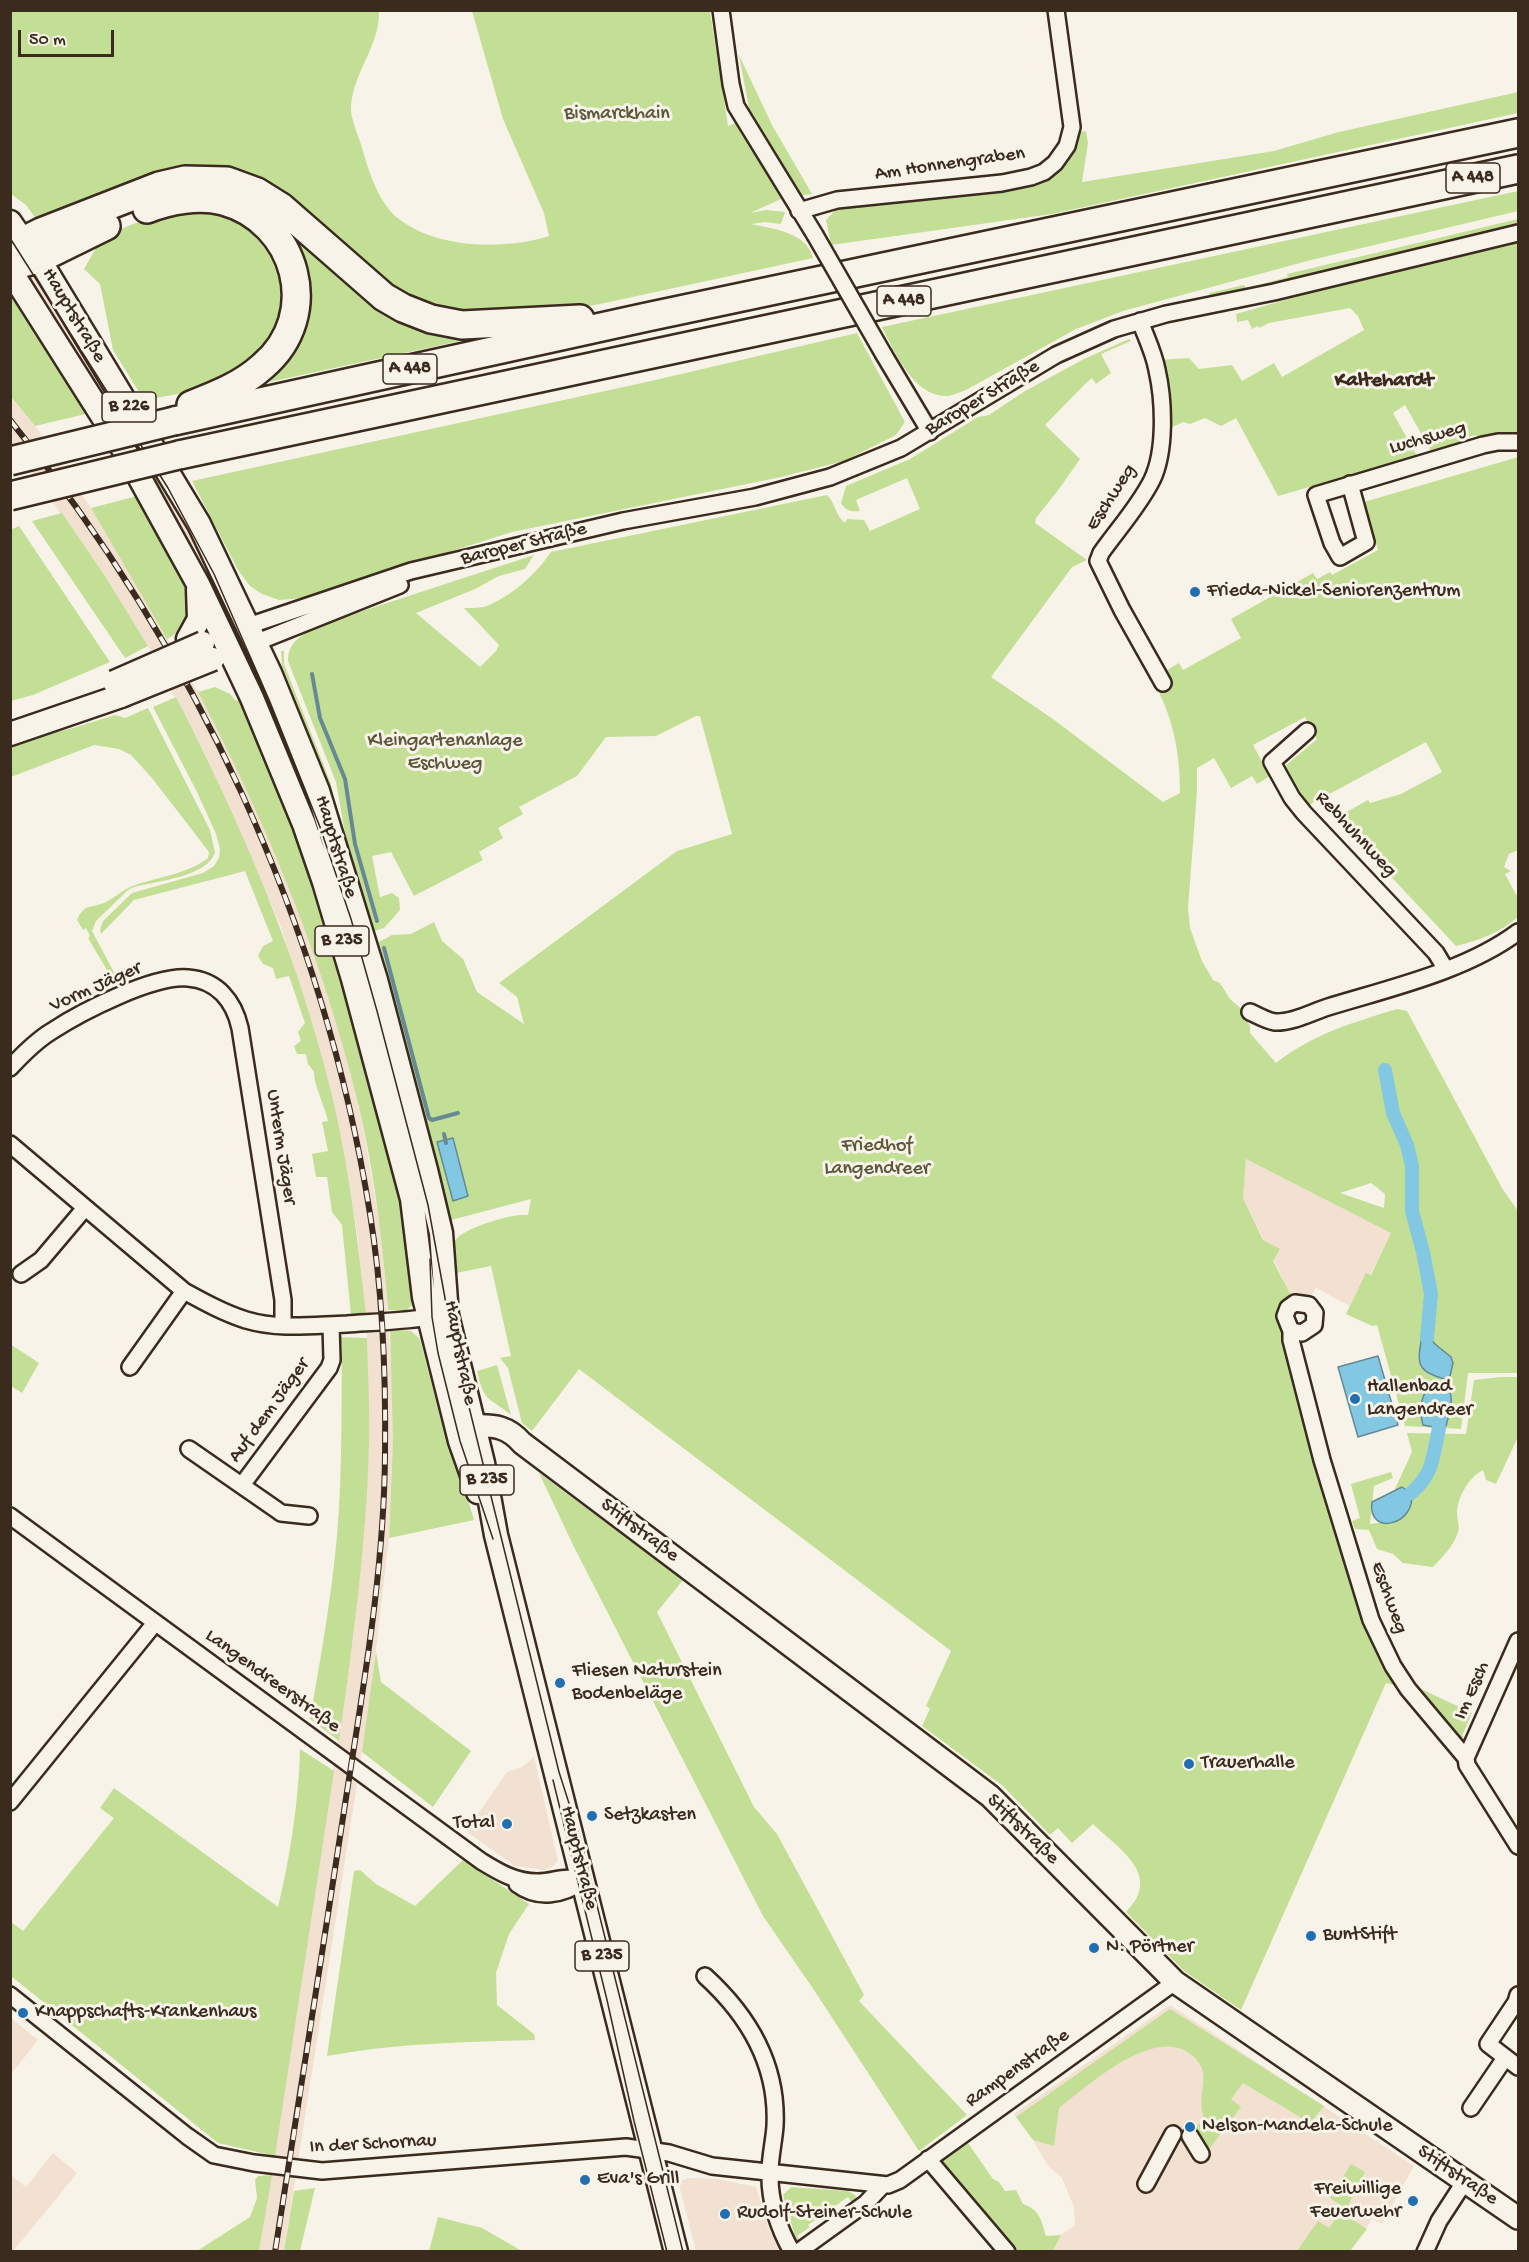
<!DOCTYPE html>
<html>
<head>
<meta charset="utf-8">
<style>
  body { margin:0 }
  #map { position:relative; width:1529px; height:2262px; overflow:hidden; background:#f7f3e8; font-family:"Gochi Hand",sans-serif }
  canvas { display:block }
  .frame { position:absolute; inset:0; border:12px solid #3b2a1e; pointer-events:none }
  .scale { position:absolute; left:18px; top:30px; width:96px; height:27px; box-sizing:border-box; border:3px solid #3b2a1e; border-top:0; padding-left:8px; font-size:18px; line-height:21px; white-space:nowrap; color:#3b2a1e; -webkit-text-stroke:4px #f7f3e8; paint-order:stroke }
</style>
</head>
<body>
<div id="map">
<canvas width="1529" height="2262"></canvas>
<div class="frame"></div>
<div class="scale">50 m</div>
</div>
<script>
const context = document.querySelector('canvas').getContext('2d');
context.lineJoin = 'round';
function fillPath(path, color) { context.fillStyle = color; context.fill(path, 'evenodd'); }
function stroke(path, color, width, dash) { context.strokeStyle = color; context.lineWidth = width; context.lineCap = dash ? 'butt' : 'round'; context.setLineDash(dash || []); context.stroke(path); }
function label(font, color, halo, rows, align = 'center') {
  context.font = font + ' "Gochi Hand",sans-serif'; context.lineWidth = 6; context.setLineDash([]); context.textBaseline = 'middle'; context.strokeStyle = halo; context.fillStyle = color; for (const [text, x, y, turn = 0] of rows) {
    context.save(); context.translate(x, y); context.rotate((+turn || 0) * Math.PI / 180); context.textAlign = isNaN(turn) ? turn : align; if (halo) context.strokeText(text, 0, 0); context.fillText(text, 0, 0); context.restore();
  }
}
fillPath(new Path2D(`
  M29 272H35L170 486 235 619 232 621 228 622 24 281Z
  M10 397 35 426 91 508 129 572 198 692 237 767 275 851 311 943 342 1039 363 1127 382 1238 392 1376 393 1439 389 1538 370 1700 284 2251H259L354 1632 369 1447 367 1337 358 1239 347 1170 325 1068 281 927 208 760 148 646 107 579 11 443Z
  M1246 1159 1392 1233 1370 1275 1366 1274 1350 1306 1316 1288 1310 1297 1291 1295 1243 1198Z
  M534 1757 558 1861 552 1867 544 1870 515 1866 466 1831 507 1772 522 1767Z
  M1170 2005 1414 2166 1382 2224 1372 2219 1350 2251H1053L1061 2235 1075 2225 1074 2207 1062 2178 1048 2166 1033 2140 1014 2114Z
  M11 2018 38 2040 11 2074V2017Z
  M53 2153 77 2173 24 2238 13 2251H11V2175L26 2187Z
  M688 2178 717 2179 756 2187 768 2227 780 2251H696L679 2185 681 2181Z`), '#f2e0d1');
fillPath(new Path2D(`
  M10 11H379C380 46 353 72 351 107 350 118 360 139 363 151 369 173 380 205 399 219 437 249 505 250 549 236L544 213 503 119 472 11H710L728 126 739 122 781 199 750 213 766 210 785 212 781 224 765 222 751 224C773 229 807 232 813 258L600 304 533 315H464L402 296 253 179 37 220 26 205 11 194Z
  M739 55 772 125 812 194 796 196 751 119Z
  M1518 92V113L1052 214 831 245 826 220 839 206 1058 170 1074 148 1079 132 1086 131 1088 143 1082 182 1274 151 1339 132Z
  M1518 191V211L1311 260 1123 311 1076 329 966 390C960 392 953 395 948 396 914 398 894 351 882 327Z
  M249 194 357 282 502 332 246 387 284 351 281 232Z
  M180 211H226L265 239 283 273V317L259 358 215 383 184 393 144 400 113 350 100 284 84 269C89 261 93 251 99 244 114 227 158 215 180 211Z
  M1518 219V226L1246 292 1210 298 1209 293 1244 285 1246 288 1288 277 1287 274Z
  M1518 242V433L1508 432 1477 437 1476 435 1463 438V441L1431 451 1405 405 1393 413 1417 456 1278 496 1236 418 1221 426 1205 418 1190 424 1183 422 1170 428 1158 360 1189 358 1199 369 1232 365 1242 381 1274 363 1282 377 1364 330 1358 316 1350 308 1269 323 1259 328 1258 326 1252 329 1248 320 1237 322 1236 314 1299 296Z
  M10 288 90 413 35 426 11 397Z
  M857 333 905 422 896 435 844 461 781 477 512 532 303 598 279 600 262 594 250 586 238 570 192 481 651 381Z
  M1129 339 1131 341 1101 354 1111 373 1096 384 1092 378 1086 383 1045 425 1080 459 1059 489 1036 518 1035 523 1087 560 1072 567 991 677 1053 719 1163 802 1180 793C1180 751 1173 716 1152 679L1179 663 1183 670 1241 638 1231 619 1313 573 1317 579 1330 572 1332 575 1378 550 1364 502 1518 457V850L1509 854 1504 867 1511 871 1505 874 1518 898V917C1499 933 1480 940 1456 946L1336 818 1368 800 1370 803 1401 794 1442 772 1426 742 1309 805 1284 767 1317 739 1305 717 1253 745 1270 776 1257 784 1252 776 1231 788 1214 758 1197 768V791L1188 908 1190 928 1202 961 1213 980 1220 983 1230 999 1244 1011 1250 1027V1033L1276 1063C1315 1033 1352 1023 1397 1009L1407 1011 1502 1188 1518 1211V1373H1468L1461 1429 1405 1426 1377 1325 1372 1326 1346 1314 1366 1273 1371 1275 1391 1233 1246 1159 1243 1198 1263 1240 1280 1249 1273 1261 1291 1295 1279 1311 1285 1336 1282 1337 1360 1614 1375 1646 1398 1686 1386 1683 1241 2010 1184 1971 1126 1912C1163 1875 1120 1850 1093 1824L1072 1843 1058 1828 1050 1835 1003 1786 922 1726 930 1709 926 1706 951 1651 579 1369 532 1431 522 1423 508 1368 500 1358 511 1356 491 1266 456 1273C456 1264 452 1248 455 1241 462 1228 514 1213 528 1215L531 1199 451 1220 379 942 392 935 411 934 434 922 442 941 463 959 477 992 524 1024 517 997 499 983 677 851 732 834 700 716H696L656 736 606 737 577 776 519 807 523 814 498 828 503 838 479 852 483 860 414 896 391 852 372 856 380 897 392 893 399 898 400 910 384 928 374 931 347 845 336 782 288 661C288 639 306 633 323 624L534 555 525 569 499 576 475 589 416 613 480 667 496 651 499 645 464 608C471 608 481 608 487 606 513 595 536 574 551 552L827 495C836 504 835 515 845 523L847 519 864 520 870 531 920 509 907 478 856 500 860 511C851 512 846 511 841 503L846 486 910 459 978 417 989 415 1025 391 1084 359ZM1371 1183 1385 1194 1384 1208 1340 1193Z
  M137 496 190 598C191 617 184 630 167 639L91 508Z
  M62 513 107 579 148 646 125 658 32 521Z
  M19 526 110 662 33 695 11 701 10 530Z
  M281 651H284V664L331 784 343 853 339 846 328 781 282 666Z
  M215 687 230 694 236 701 239 699 258 731 329 919 405 1198 416 1302 405 1311 388 1310C383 1248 376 1186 363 1125 329 973 270 830 198 692Z
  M176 697C237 816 291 939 325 1068 347 1149 357 1232 366 1315H351L342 1225 332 1212 327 1177H316L312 1154 328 1151 322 1122 328 1121C325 1107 313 1082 314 1072L308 1064 306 1054H297L294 1046 301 1041 298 1032 305 1023 289 976 276 979 273 968 263 964 258 956 263 946 273 941 245 871 134 900 101 934 100 929 103 921 132 893 203 873 214 866 219 858 220 849 216 834 197 792 153 707Z
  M148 708 210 830 215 852C208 877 156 881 134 887L128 890 96 921 92 931 115 974 111 977 88 938 90 936 86 928 83 930 77 920C85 902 92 909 106 902 115 898 121 891 130 887 155 877 186 875 208 858L209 852 152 778 131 755 119 749 94 745 11 777V743L73 728 115 715 125 718Z
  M390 1329 411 1331 420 1339 441 1421 446 1427 474 1520 389 1538 393 1439Z
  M339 1337 367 1338C368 1374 370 1411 369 1448 366 1546 353 1643 339 1741L310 1719C319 1668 328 1616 334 1565 343 1492 341 1418 342 1345Z
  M10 1344 39 1363 22 1393 11 1386Z
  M497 1365 511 1415C488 1396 484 1403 477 1371Z
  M1501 1377H1518V1437L1496 1484 1486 1480 1483 1470C1469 1477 1457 1498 1457 1513 1457 1519 1460 1526 1458 1532 1454 1546 1443 1556 1433 1567L1403 1563 1393 1554 1377 1549 1369 1530 1355 1529 1352 1521 1360 1518 1351 1484 1391 1472 1393 1478 1374 1486 1370 1524 1400 1520 1395 1489 1412 1452 1407 1433 1466 1434 1474 1380Z
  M539 1473 683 1580 657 1612 754 1807 777 1834 864 1995 859 2001 967 2115 919 2151 814 1990 763 1916 573 1545Z
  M376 1652 381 1682 471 1751 433 1807 362 1752Z
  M1421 1689 1472 1713 1462 1736 1466 1738 1456 1736Z
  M300 1749 334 1771 275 2156 218 2143 11 1976V1922L23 1931 114 1818 100 1808 114 1788 278 1907C290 1859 299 1798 300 1749Z
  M463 1860 529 1904 509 1934 496 1973 497 2005 534 2034 535 2040C466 2042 395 2043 327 2056L354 1871 360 1870 376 1884 415 1906Z
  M1170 2009 1324 2106 1310 2123 1243 2083 1231 2099 1241 2107 1209 2149 1193 2132 1204 2117C1196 2099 1210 2078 1199 2063 1164 2015 1089 2085 1059 2108L1054 2146 1033 2140 1016 2117Z
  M968 2143 993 2179 999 2182 1005 2191 1016 2190 1023 2204C1039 2209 1042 2221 1046 2236L1061 2235 1053 2251H1014L940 2165 942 2160Z
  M1351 2164 1365 2172 1347 2208 1354 2213 1351 2219 1367 2229 1350 2251H1297L1318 2221 1329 2228 1343 2207 1330 2198Z
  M272 2175 259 2251H197L250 2217 257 2198 255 2180 258 2176Z
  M791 2187 848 2191 855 2195 857 2201 853 2204 848 2197 808 2225 810 2227 797 2236 800 2240 797 2243 783 2195Z
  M315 2188 300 2251H284L294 2191Z
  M438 2217 482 2228 522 2251H429Z`), '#c3df96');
const water = new Path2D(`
  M453 1138 468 1196 453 1201 437 1142Z
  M1422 1336H1428L1435 1344 1451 1357 1453 1363 1450 1376 1445 1379C1416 1371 1417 1364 1422 1336Z
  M1378 1356 1398 1425 1358 1437 1338 1367Z
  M1440 1382C1458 1390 1450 1411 1446 1426L1439 1428 1423 1425C1418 1408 1421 1386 1440 1382Z
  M1402 1487 1411 1493C1418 1524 1367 1538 1372 1502Z`);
fillPath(water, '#82c8e3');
stroke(water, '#668994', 1.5);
stroke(new Path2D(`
  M312 674 320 718 345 779 355 844 377 921
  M384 948 429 1118 432 1120 458 1113
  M444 1134 446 1143`), '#668994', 4);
stroke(new Path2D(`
  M1385 1070 1393 1113 1407 1145 1412 1166V1211L1423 1252 1431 1294 1427 1338
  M1411 1493C1434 1474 1433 1455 1439 1428`), '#82c8e3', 14);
const street = new Path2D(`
  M721 10 731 84 736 106 815 235
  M799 211 837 200 1002 183 1031 177 1044 172 1055 163 1067 146 1072 127 1056 10
  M1140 321C1146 337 1154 353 1157 370 1164 401 1166 451 1152 480 1139 506 1118 529 1101 553L1098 561 1122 610 1163 683
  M884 355 930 432
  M1350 484 1366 542 1340 557 1332 543 1316 495 1483 445 1498 442H1518
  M248 626 411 571 623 521 755 497 830 477 901 448 1056 355 1114 329 1166 314 1274 292 1518 233
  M255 643 400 585
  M1307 731 1272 762 1292 798 1304 813 1436 953 1445 968
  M1250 1012C1257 1015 1267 1021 1275 1022 1292 1023 1312 1012 1328 1007 1390 988 1466 971 1518 932
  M10 1068C22 1055 37 1040 52 1031 81 1012 153 975 188 978 217 980 234 1001 240 1028L283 1300V1326
  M10 1144 184 1291C204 1302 224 1313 246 1320 280 1330 313 1325 347 1324 377 1322 408 1321 438 1316
  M21 1274 41 1260 85 1208
  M1291 1331 1302 1333 1314 1325 1315 1313 1309 1305 1295 1303 1288 1308 1285 1316 1291 1331V1340L1322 1460 1371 1620 1393 1666 1408 1689 1466 1758 1467 1765 1518 1846
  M130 1367 184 1291
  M189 1449 277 1510 281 1513 309 1516
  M242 1485 329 1368 332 1360 331 1325
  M10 1516 481 1861C499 1872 515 1882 537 1882 557 1882 562 1874 583 1881
  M1466 1758 1518 1641
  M10 1802 155 1623
  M517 1884C538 1900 563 1895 583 1881
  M705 1976C749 2016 778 2065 775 2126 774 2141 770 2157 770 2172 769 2200 778 2227 792 2252
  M10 1995 187 2136 214 2155 254 2163 322 2171 626 2147 669 2153 712 2166 888 2185 900 2180 1175 1982
  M1518 1995 1516 2002 1488 2044 1518 2067
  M1471 2108 1505 2058
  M1190 2136 1201 2154
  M928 2159 1007 2252
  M1146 2184 1173 2134
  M798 2252 866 2203 883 2185
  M1425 2252 1439 2221 1465 2181`);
const secondary = new Path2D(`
  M464 1437 474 1426C495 1425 508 1427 522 1443L990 1796 1175 1982 1518 2218`);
const primary = new Path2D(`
  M10 222 23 241 39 259 199 524 270 673 318 791 376 980 426 1170 441 1233 447 1315 483 1463 496 1535 676 2252
  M10 270 127 455 198 584 252 698 304 824 324 882 353 979 412 1199 424 1297 460 1441 478 1492
  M188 639 199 619 198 589
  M10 734 121 696`);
const highway = new Path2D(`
  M147 209C170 200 199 195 223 201 297 221 323 315 263 366 242 385 217 395 191 405
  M10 256 23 241 41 232 159 186 185 180 227 181 257 192 281 207 368 283 384 297 403 308 431 319 462 325 580 319
  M10 263 19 264 39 259 106 226
  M174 421 647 317 1518 133
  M179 455 1518 169`);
stroke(street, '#3b2a1e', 20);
stroke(secondary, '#3b2a1e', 26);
stroke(primary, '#3b2a1e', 27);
stroke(highway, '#3b2a1e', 32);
stroke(street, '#f7f3e8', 15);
stroke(secondary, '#f7f3e8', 21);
stroke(primary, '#f7f3e8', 22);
stroke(highway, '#f7f3e8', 27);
stroke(new Path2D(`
  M10 238 168 488 214 574 270 702 320 827 351 919 377 1011 428 1205 453 1342 559 1772 581 1841 683 2252
  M430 1259 432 1317 438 1353 460 1441 493 1539
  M553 1780 607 2000 634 2121 667 2252`), '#3b2a1e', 1.5);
const rail = new Path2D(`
  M10 420C194 647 324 924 370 1214 383 1293 386 1375 385 1455 384 1574 362 1694 344 1811 321 1958 299 2105 275 2252`);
stroke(rail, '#3b2a1e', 6);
stroke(rail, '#f7f3e8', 4, [11]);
const streetBridge = new Path2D(`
  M815 235 884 355`);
const primaryBridge = new Path2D(`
  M114 682 203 643
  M121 696 213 659`);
const highwayBridge = new Path2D(`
  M10 461 174 421
  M10 496 179 455`);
stroke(streetBridge, '#3b2a1e', 20, []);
stroke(primaryBridge, '#3b2a1e', 27, []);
stroke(highwayBridge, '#3b2a1e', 32, []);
stroke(streetBridge, '#f7f3e8', 15);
stroke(primaryBridge, '#f7f3e8', 22);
stroke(highwayBridge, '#f7f3e8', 27);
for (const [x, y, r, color] of [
  [1195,592,6,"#1f6fb2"],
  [1355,1399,6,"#1f6fb2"],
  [560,1683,6,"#1f6fb2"],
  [1189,1764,6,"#1f6fb2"],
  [592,1816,6,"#1f6fb2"],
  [507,1824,6,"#1f6fb2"],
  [1311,1936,6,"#1f6fb2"],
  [1094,1948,6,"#1f6fb2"],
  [23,2013,6,"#1f6fb2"],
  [1190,2127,6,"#1f6fb2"],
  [585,2180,6,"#1f6fb2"],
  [1413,2201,6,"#1f6fb2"],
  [725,2214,6,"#1f6fb2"]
]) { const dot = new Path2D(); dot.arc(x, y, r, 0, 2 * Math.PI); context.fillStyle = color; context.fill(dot); stroke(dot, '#f7f3e8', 2); }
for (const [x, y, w] of [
  [1473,178,54],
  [904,301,54],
  [410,369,54],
  [129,407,54],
  [342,941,54],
  [487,1480,54],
  [602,1956,54]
]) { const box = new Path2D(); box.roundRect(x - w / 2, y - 15, w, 30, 4.5); context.fillStyle = '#f7f3e8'; context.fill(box); stroke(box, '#3b2a1e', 1.5); }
label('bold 18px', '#3b2a1e', null, [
  ["A 448",1473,178],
  ["A 448",904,301],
  ["A 448",410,369],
  ["B 226",129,407],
  ["B 235",342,941],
  ["B 235",487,1480],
  ["B 235",602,1956]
]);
label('20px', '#5d573c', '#f7f3e8', [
  ["Bismarckhain",617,115],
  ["Kleingartenanlage",445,742],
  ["Eschweg",445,765],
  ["Friedhof",877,1147],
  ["Langendreer",877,1170]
]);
label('20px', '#3b2a1e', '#f7f3e8', [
  ["Am Honnengraben",950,165,-8],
  ["Hauptstraße",73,316,59],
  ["Baroper Straße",983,399,-31],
  ["Luchsweg",1428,439,-16],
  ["Eschweg",1112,498,-57],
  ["Baroper Straße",524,545,-14],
  ["Rebhuhnweg",1355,835,47],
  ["Hauptstraße",335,847,73],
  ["Vorm Jäger",96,988,-24],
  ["Unterm Jäger",280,1147,81],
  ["Hauptstraße",459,1353,79],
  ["Auf dem Jäger",270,1411,-54],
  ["Stiftstraße",639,1531,37],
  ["Eschweg",1388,1598,70],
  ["Langendreerstraße",272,1682,36],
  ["Im Esch",1473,1691,-66],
  ["Stiftstraße",1022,1830,44],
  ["Hauptstraße",578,1858,76],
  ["Rampenstraße",1018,2069,-35],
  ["In der Schornau",373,2145,-3],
  ["Stiftstraße",1457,2176,34]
]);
label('20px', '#3b2a1e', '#f7f3e8', [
  ["Frieda-Nickel-Seniorenzentrum",1207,592],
  ["Hallenbad",1367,1388],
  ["Langendreer",1367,1411],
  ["Fliesen Naturstein",572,1672],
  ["Bodenbeläge",572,1695],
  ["Trauerhalle",1201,1764],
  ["Setzkasten",604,1816],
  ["Total",495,1824,"right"],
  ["BuntStift",1323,1936],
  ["N. Pörtner",1106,1948],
  ["Knappschafts-Krankenhaus",35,2013],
  ["Nelson-Mandela-Schule",1202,2127],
  ["Eva's Grill",597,2180],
  ["Freiwillige",1401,2190,"right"],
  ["Feuerwehr",1401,2213,"right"],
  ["Rudolf-Steiner-Schule",737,2214]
], 'left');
label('bold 21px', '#3b2a1e', '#f7f3e8', [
  ["Kaltehardt",1384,382]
]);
</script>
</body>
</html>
